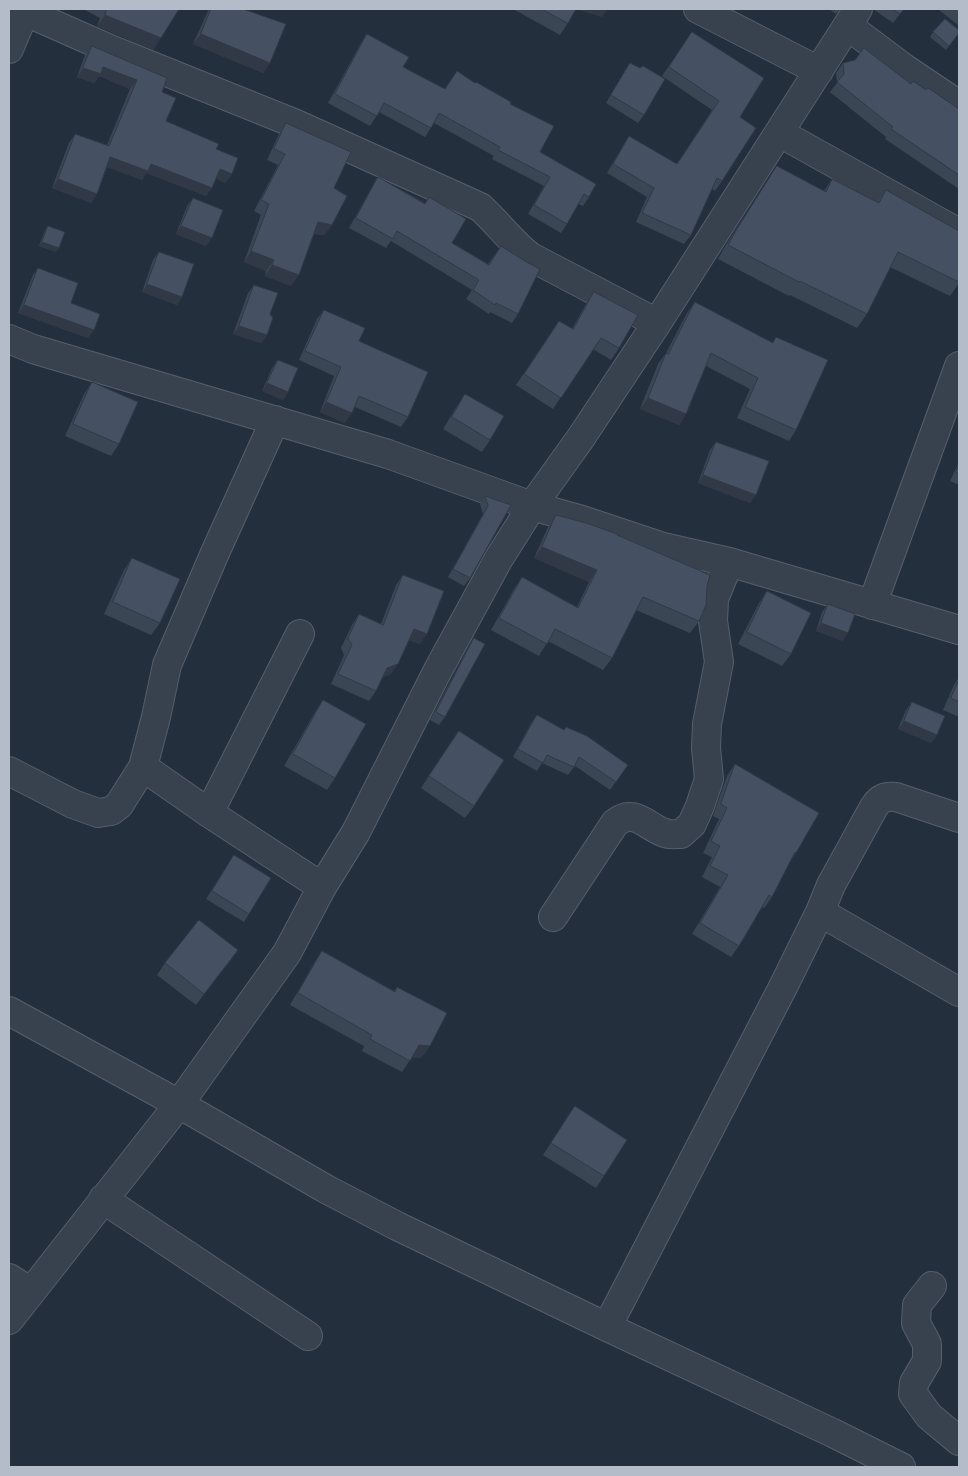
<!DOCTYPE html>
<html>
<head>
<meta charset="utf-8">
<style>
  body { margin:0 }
  #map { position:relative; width:968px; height:1476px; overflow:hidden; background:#242f3e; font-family:"Archivo Narrow",sans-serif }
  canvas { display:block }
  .frame { position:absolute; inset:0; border:10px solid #b4bcc9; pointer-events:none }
</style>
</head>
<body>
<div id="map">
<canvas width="968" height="1476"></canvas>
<div class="frame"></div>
</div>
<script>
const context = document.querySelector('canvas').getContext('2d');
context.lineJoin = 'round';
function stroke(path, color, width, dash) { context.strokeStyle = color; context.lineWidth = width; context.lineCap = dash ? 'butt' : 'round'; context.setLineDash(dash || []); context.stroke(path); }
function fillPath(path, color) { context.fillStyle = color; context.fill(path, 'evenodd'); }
const minor = new Path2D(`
  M19 9 112 50 296 124 480 207C498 223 512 243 531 257L657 323
  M698 9 819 71
  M848 26 904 68 959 105
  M9 49 26 9
  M780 133 959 233
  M9 339 33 349 388 454 532 506 582 520 663 547 729 562 959 630
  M872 605 959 366
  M143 767 209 813 322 887
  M9 771 73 804 98 813 111 811 119 805 143 767 156 717 167 665 214 555 275 420
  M209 813 300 634
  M820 912 959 992
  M553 917 615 823C634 807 647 827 665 833 670 835 676 834 681 834L692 824 700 806 709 779 706 748 707 724 719 662 713 621 714 599 729 562
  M9 1011 179 1104 326 1189 397 1226 607 1327 833 1433 901 1467
  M103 1199 308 1336
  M9 1278 31 1292
  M932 1286 917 1305 916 1323 927 1344V1361L914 1383 913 1394 929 1416 959 1441
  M9 1320 179 1104 287 953 322 887 356 832 438 670 498 560 532 506 580 439 657 323 858 9
  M607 1327 784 985 820 912 831 885 874 807C880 798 885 796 896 797L959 818`);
stroke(minor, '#565f6c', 30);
stroke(minor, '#38414e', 28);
fillPath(new Path2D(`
  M83 9H179L153 50 97 26 100 18Z
  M209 9H243L270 63 263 73 193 44Z
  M513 9H576L568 23 560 35Z
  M829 9H840L836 14Z
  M873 9H904L893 23Z
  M938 9H959V26Z
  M692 32 740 117 722 181 715 191 712 189 691 235 684 244 636 222 647 197 607 173 623 146 629 136 677 164 712 110 662 76Z
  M933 32 959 33 946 50 930 37Z
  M367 34 403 67 445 89 457 71 475 83 510 104 540 152 589 197 583 206 578 204 567 224 561 233 528 214 544 186 492 159 494 156 434 123 425 137 379 112 370 126 328 103 361 43Z
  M92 46 162 92 166 121 216 149 232 174 225 183 216 178 206 196 146 173 142 180 107 167 97 194 91 203 52 188 69 143 75 134 107 145 130 89 99 76 94 83 77 77 85 55Z
  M630 63 644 115 638 123 606 103Z
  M843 63 911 84 926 90 959 109V189L885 139 886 137 830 92 837 83 836 73Z
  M286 123 334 188 332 225 324 235 314 234 291 286 265 276 266 271 244 262 261 215 254 211 278 165 267 160 279 134Z
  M777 166 824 191 832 179 877 202 886 190 959 231V283L950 296 890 267 867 314 857 328 790 295 789 296 718 259 727 243Z
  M378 177 425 203 429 197 452 243 488 264 501 246 518 314 512 323 490 312 489 314 466 299 472 290 391 241 386 248 349 228 372 187Z
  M193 198 206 246 176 234 187 206Z
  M48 226 56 252 39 246 45 230Z
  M159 252 182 297 177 305 142 292 153 260Z
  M38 268 71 303 88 338 18 313 33 275Z
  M254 285 270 314 267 335 261 343 233 334 248 293Z
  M594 292 619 348 611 360 593 349 553 409 516 385 559 321 572 329 586 304Z
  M695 302 772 343 776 337 796 430 789 441 737 418 750 389 706 366 686 414 679 425 640 409 658 364 666 353 687 313Z
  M324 310 359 341 408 417 401 427 355 407 345 423 320 412 334 376 299 360 317 319Z
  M278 360 288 392 283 400 262 391 272 368Z
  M92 382 119 444 111 456 65 436 84 394Z
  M465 394 490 440 482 452 443 429 457 406Z
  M716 442 756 495 750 503 698 483 710 450Z
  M959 462V485L950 481Z
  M485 496 511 505 470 578 464 586 448 577 483 514 480 504Z
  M556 515 617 535 707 586 699 621 690 633 636 610 612 658 603 670 548 641 539 656 491 630 514 589 522 577 577 607 589 582 534 558 548 527Z
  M132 558 160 623 151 635 104 614 124 570Z
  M403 575 420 644 409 640 391 674 382 677 376 691 369 701 331 684 344 655 341 648 352 625 359 614 381 624 396 585Z
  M767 591 791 654 782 666 738 644 759 603Z
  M828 604 843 641 816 631 822 612Z
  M474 638 445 717 439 725 430 720 469 646Z
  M959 677V717L943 710 954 685Z
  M323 700 335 778 327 790 284 766 315 712Z
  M912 702 937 735 931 743 898 729 906 710Z
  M537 715 564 730 566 727 628 765 610 790 575 766 568 775 542 763 537 771 513 757 531 723Z
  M459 731 474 806 465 818 421 788Z
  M735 764 796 853 790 861 772 897 764 908 762 907 739 946 731 957 692 934 720 887 702 877 712 857 703 853 719 819 713 816 727 776Z
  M234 855 249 914 244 922 206 899Z
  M238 950 196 1005 157 975 165 963Z
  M322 951 394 991 397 987 430 1046 421 1058 412 1057 402 1072 362 1051 364 1046 290 1005 314 963Z
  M575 1106 604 1176 596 1188 543 1155Z`), '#3b4654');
fillPath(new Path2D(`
  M576 9H608L602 17Z
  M105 15 161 38 153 50 97 26Z
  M201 34 270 63 263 73 193 44Z
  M103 67 137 80 130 89 99 76 94 83 77 77 83 68Z
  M110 157 151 164 212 188 206 196 146 173 142 180 104 166Z
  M220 169 232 174 225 183 214 177Z
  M58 179 97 194 91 203 52 188Z
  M318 222 332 225 324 235 311 233Z
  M181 226 212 238 206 246 176 234Z
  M42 242 59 248 56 252 39 246Z
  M251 251 274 260 266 271 244 262Z
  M272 265 299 275 291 286 265 276Z
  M147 284 182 297 177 305 142 292Z
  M24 305 94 330 88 338 18 313Z
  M239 326 267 335 261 343 233 334Z
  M267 383 288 392 283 400 262 391Z
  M648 398 686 414 679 425 640 409Z
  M326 402 352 413 345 423 320 412Z
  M703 475 756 495 750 503 698 483Z
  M542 547 597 570 589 582 534 558Z
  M821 623 848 633 843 641 816 631Z
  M414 629 427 634 420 644 407 639Z
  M398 664 391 674 380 678 387 668Z
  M904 721 937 735 931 743 898 729Z
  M238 950 230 962 196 1005 204 994Z
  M419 1045 430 1046 421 1058 410 1057Z`), '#303945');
const building = new Path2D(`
  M107 9H179L161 38 105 15Z
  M211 9H243L286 24 270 63 201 34Z
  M542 9H576L568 23Z
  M893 9H904L900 14Z
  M945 19 959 30V33L949 46 933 32Z
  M692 32 764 78 740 117 756 128 722 181 717 178 691 235 642 213 654 188 613 164 629 136 677 164 719 101 669 67Z
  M367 34 409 57 403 67 445 89 457 71 475 83 476 82 511 102 510 104 554 126 540 152 596 184 589 197 584 194 567 224 534 205 550 177 498 150 500 147 439 113 431 128 384 103 377 116 335 94Z
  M92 46 167 78 162 92 176 98 166 121 219 144 216 149 238 158 232 174 220 169 212 188 151 164 148 171 110 157 97 194 58 179 75 134 109 146 137 80 103 67 101 74 83 68Z
  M864 48 911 84 913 81 926 90 928 88 959 109V175L891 129 893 127 837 82 844 74 843 63 855 60Z
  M630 63 640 68 643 66 665 79 644 115 611 95Z
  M286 123 351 152 334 188 347 196 332 225 318 222 299 275 272 265 274 260 251 251 269 204 261 200 285 154 274 149Z
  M777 166 826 192 832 179 879 203 886 190 959 231V282L898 252 867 314 800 281 799 282 728 245 737 229Z
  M378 177 425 204 429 197 466 219 452 243 489 265 501 246 528 263 540 269 518 314 496 303 495 305 473 290 479 280 397 231 393 239 356 218Z
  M193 198 223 210 212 238 181 226Z
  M48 226 65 232 59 248 42 242Z
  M159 252 194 264 182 297 147 284Z
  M38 268 78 283 71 303 100 314 94 330 24 305Z
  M254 285 278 293 270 314 273 318 267 335 239 326Z
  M594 292 638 315 619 348 601 338 561 398 524 374 559 321 573 329Z
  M695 302 773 343 776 337 828 360 796 430 745 407 758 378 711 353 686 414 648 398 666 353 668 354Z
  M324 310 365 328 359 341 428 372 408 417 359 396 352 413 326 402 341 367 305 351Z
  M278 360 298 368 288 392 267 383Z
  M92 382 138 402 119 444 73 424Z
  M465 394 504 416 490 440 452 417Z
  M716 442 769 461 756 495 703 475Z
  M959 465V474L956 472Z
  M485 496 511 505 470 578 453 569 488 506Z
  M556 515 586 523 617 534V535L710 575 707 586 706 605 699 621 643 597 612 658 555 629 547 644 499 618 522 577 578 608 597 570 542 547Z
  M132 558 180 579 160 623 113 602Z
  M403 575 444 591 427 634 414 629 398 664 387 668 376 691 338 674 352 645 348 638 359 614 383 625Z
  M767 591 811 613 791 654 747 632Z
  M828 604 855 614 848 633 821 623Z
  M474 638 485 644 445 717 436 712Z
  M959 680V702L951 698Z
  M323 700 366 724 335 778 293 754Z
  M912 702 945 716 937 735 904 721Z
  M537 715 564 730 566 727 587 736 628 765 616 782 579 757 574 767 547 755 543 763 518 749Z
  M459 731 504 760 474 806 429 776Z
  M735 764 819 813 796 853 795 852 772 897 769 895 739 946 700 923 728 875 710 866 720 846 711 841 727 808 721 804Z
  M234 855 271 878 249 914 212 891Z
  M199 920 238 950 204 994 165 963Z
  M322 951 395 992 397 987 447 1013 430 1046 419 1045 410 1061 370 1039 372 1035 298 993Z
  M575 1106 627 1140 604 1176 551 1143Z`);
fillPath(building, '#455162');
stroke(building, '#303945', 1);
</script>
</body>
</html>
